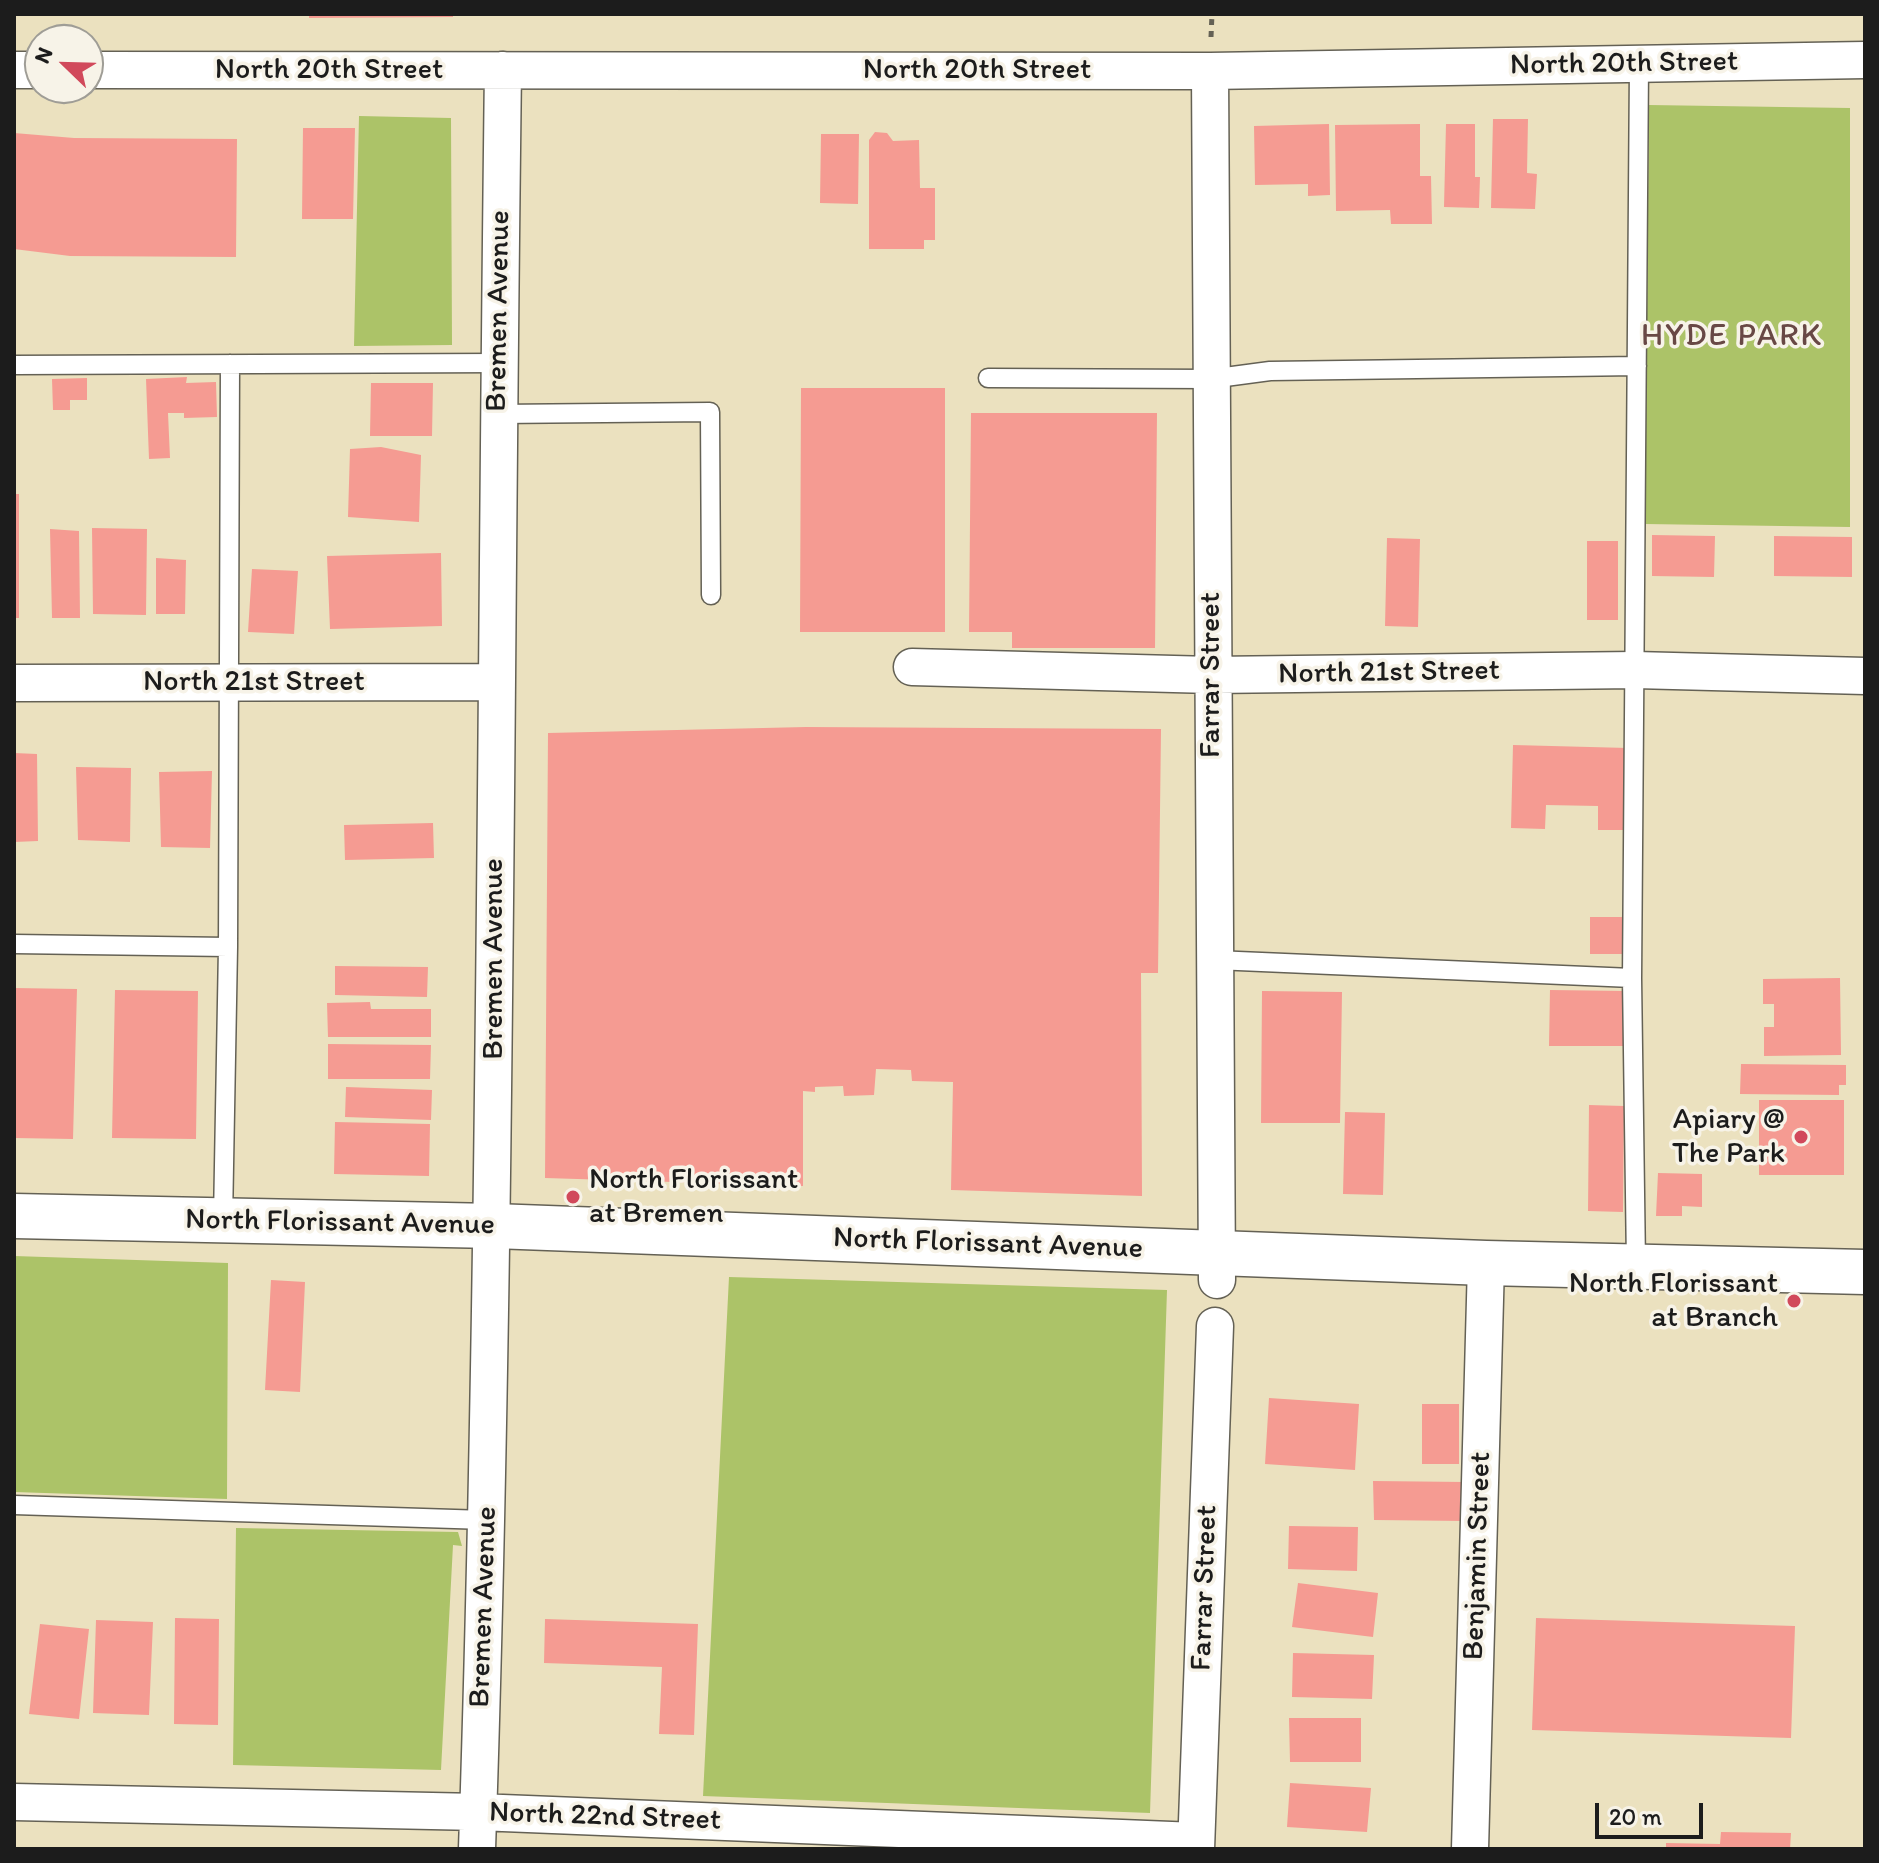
<!DOCTYPE html>
<html>
<head>
<meta charset="utf-8">
<style>
  body { margin:0 }
  #map { position:relative; width:1879px; height:1863px; overflow:hidden; background:#ebe1bf; font-family:Itim,sans-serif }
  canvas { display:block }
  .frame { position:absolute; inset:0; border:16px solid #1c1c1c; pointer-events:none }
  .north { position:absolute; left:24px; top:24px; width:80px; height:80px; box-sizing:border-box; background:#f7f3e8; border:2px solid #9f9d96; border-radius:50%; rotate:293deg; font-size:22px; font-weight:700; line-height:32px; text-align:center; color:#1c1c1c }
  .north::after { content:''; display:block; margin:auto; width:28px; height:36px; background:#d1495b; clip-path:polygon(50% 0,100% 100%,50% 72%,0 100%) }
  .scale { position:absolute; left:1595px; top:1803px; width:108px; height:36px; box-sizing:border-box; border:4px solid #1c1c1c; border-top:0; padding-left:10px; font-size:24px; line-height:28px; white-space:nowrap; color:#1c1c1c; -webkit-text-stroke:6px #f7f3e8; paint-order:stroke }
</style>
</head>
<body>
<div id="map">
<canvas width="1879" height="1863"></canvas>
<div class="frame"></div>
<div class="north">N</div>
<div class="scale">20 m</div>
</div>
<script>
const context = document.querySelector('canvas').getContext('2d');
context.lineJoin = 'round';
function fillPath(path, color) { context.fillStyle = color; context.fill(path, 'evenodd'); }
function stroke(path, color, width, dash) { context.strokeStyle = color; context.lineWidth = width; context.lineCap = dash ? 'butt' : 'round'; context.setLineDash(dash || []); context.stroke(path); }
function label(font, color, halo, rows, align = 'center') {
  context.font = font + ' Itim,sans-serif'; context.lineWidth = 7; context.setLineDash([]); context.textBaseline = 'middle'; context.strokeStyle = halo; context.fillStyle = color; for (const [text, x, y, turn = 0] of rows) {
    context.save(); context.translate(x, y); context.rotate((+turn || 0) * Math.PI / 180); context.textAlign = isNaN(turn) ? turn : align; if (halo) context.strokeText(text, 0, 0); context.fillText(text, 0, 0); context.restore();
  }
}
fillPath(new Path2D(`
  M1649 105 1850 108V527L1645 524Z
  M359 116 451 118 452 345 354 346Z
  M14 1256 228 1263 227 1499 14 1492Z
  M729 1277 1167 1290 1150 1813 703 1796Z
  M236 1528 458 1532 462 1546 453 1545 441 1770 233 1765Z`), '#acc368');
fillPath(new Path2D(`
  M309 14H453V17L309 18Z
  M1493 119H1528L1527 173 1537 174 1535 209 1491 208Z
  M1329 124 1330 195 1308 196V184L1255 185 1254 126Z
  M1420 124V176H1431L1432 224H1391L1390 210 1336 211 1335 125Z
  M1446 124H1475V177H1480L1479 208 1444 207Z
  M303 128H355L353 219H302Z
  M875 132 887 133 893 141 919 140 920 188H935V240H924V249H869V140Z
  M14 133 74 138 237 139 236 257 70 256 14 249Z
  M821 134H859L858 204 820 203Z
  M187 377 186 383 216 382 217 417 184 418V413H168L170 458 149 459 146 379Z
  M87 378V400H70V410H53L52 379Z
  M371 383H433L432 436H370Z
  M801 388H945V632H800Z
  M971 413H1157L1155 648H1012V632H969Z
  M381 447 421 455 419 522 348 517 350 449Z
  M14 494H19V618H14Z
  M92 528 147 529 146 615 93 614Z
  M50 529 79 531 80 618H52Z
  M1652 535 1715 536 1714 577 1652 576Z
  M1774 536 1852 537V577L1774 576Z
  M1387 538 1420 539 1418 627 1385 626Z
  M1587 541H1618V620H1587Z
  M441 553 442 626 330 629 327 556Z
  M156 558 186 560 185 614H156Z
  M252 569 298 571 294 634 248 632Z
  M806 727 1161 729 1158 973H1141L1142 1196 951 1190 953 1082 912 1081 911 1070 876 1069 874 1095 844 1096 843 1086 815 1087V1092L803 1091V1186L545 1178 548 733Z
  M1513 745 1628 748 1626 830H1598V806L1546 805 1545 829 1511 828Z
  M14 753 37 754 38 841 14 842Z
  M76 767 131 768 130 842 78 840Z
  M212 771 210 848 161 847 159 772Z
  M433 823 434 858 345 860 344 825Z
  M1590 917H1629V954H1590Z
  M335 966 428 967 427 997 335 995Z
  M1840 978 1841 1055 1764 1056V1027H1774V1004H1763V979Z
  M14 988 77 989 73 1139 14 1138Z
  M115 990 198 991 196 1139 112 1138Z
  M1550 990 1626 991V1046H1549Z
  M1262 991 1342 992 1340 1123H1261Z
  M370 1002 371 1009H431V1037H328L327 1003Z
  M328 1044 431 1045 430 1079H328Z
  M1741 1064 1846 1065V1085H1839V1095L1740 1094Z
  M346 1087 432 1090 431 1120 345 1117Z
  M1759 1100H1844V1175H1759Z
  M1589 1105 1624 1106 1623 1212 1588 1211Z
  M1345 1112 1385 1113 1383 1195 1343 1194Z
  M335 1122 430 1124 429 1176 334 1174Z
  M1658 1173 1702 1174V1207L1682 1206V1216H1656Z
  M271 1280 305 1282 300 1392 265 1390Z
  M1269 1398 1359 1404 1355 1470 1265 1464Z
  M1422 1404H1459V1464H1422Z
  M1373 1481 1465 1482V1521L1374 1520Z
  M1289 1526 1358 1527 1357 1571 1288 1569Z
  M1298 1583 1378 1593 1373 1637 1292 1627Z
  M175 1618 219 1619 218 1725 174 1724Z
  M1536 1618 1795 1626 1791 1738 1532 1730Z
  M545 1619 698 1624 694 1735 659 1734 662 1667 544 1663Z
  M96 1620 153 1622 149 1715 93 1713Z
  M40 1624 89 1629 79 1719 29 1714Z
  M1293 1653 1374 1655 1372 1699 1292 1697Z
  M1289 1718H1361V1762H1290Z
  M1290 1783 1371 1788 1367 1832 1287 1827Z
  M1721 1832 1791 1833 1790 1849H1666V1843L1720 1844Z`), '#f59b92');
const lane = new Path2D(`
  M14 365 499 363
  M988 378 1210 379 1270 371 1637 366
  M498 414 710 412 711 595
  M14 944 228 947
  M1215 960 1632 978 1639 64
  M1632 978 1636 1265
  M223 1220 228 947 230 364
  M14 1505 486 1520`);
const street = new Path2D(`
  M14 70H40
  M88 70 1210 71 1865 60
  M1210 71 1217 1280
  M912 667 1211 675 1635 670 1865 676
  M14 683 494 682
  M14 1802 478 1812 1196 1841
  M477 1849C497 1256 495 663 503 70
  M1196 1849 1215 1326
  M1470 1849 1486 1263`);
const secondary = new Path2D(`
  M14 1216 494 1226 1486 1263 1865 1272`);
stroke(lane, '#646155', 21);
stroke(street, '#646155', 39);
stroke(secondary, '#646155', 47);
stroke(new Path2D(`
  M1211 37 1212 14`), '#646155', 5, [6, 6]);
stroke(lane, '#fff', 18);
stroke(street, '#fff', 36);
stroke(secondary, '#fff', 44);
for (const [x, y, r, color] of [
  [1801,1137,8,"#d1495b"],
  [573,1197,8,"#d1495b"],
  [1794,1301,8,"#d1495b"]
]) { const dot = new Path2D(); dot.arc(x, y, r, 0, 2 * Math.PI); context.fillStyle = color; context.fill(dot); stroke(dot, '#f7f3e8', 3); }
label('30px', '#1c1c1c', '#f7f3e8', [
  ["North 20th Street",1624,64,-1],
  ["North 20th Street",329,70],
  ["North 20th Street",977,70],
  ["Bremen Avenue",499,311,-89],
  ["North 21st Street",1389,673,-1],
  ["Farrar Street",1211,675,-90],
  ["North 21st Street",254,682],
  ["Bremen Avenue",494,959,-90],
  ["North Florissant Avenue",340,1223,1],
  ["North Florissant Avenue",988,1244,2],
  ["Benjamin Street",1478,1556,-88],
  ["Farrar Street",1205,1588,-88],
  ["Bremen Avenue",484,1607,-88],
  ["North 22nd Street",605,1817,2]
]);
label('30px', '#1c1c1c', '#f7f3e8', [
  ["Apiary @",1785,1120],
  ["The Park",1785,1154],
  ["North Florissant",589,1180,"left"],
  ["at Bremen",589,1214,"left"],
  ["North Florissant",1778,1284],
  ["at Branch",1778,1318]
], 'right');
context.letterSpacing = '2px';
label('32px', '#684845', '#f7f3e8', [
  ["HYDE PARK",1732,337]
]);
context.letterSpacing = '0px';
</script>
</body>
</html>
